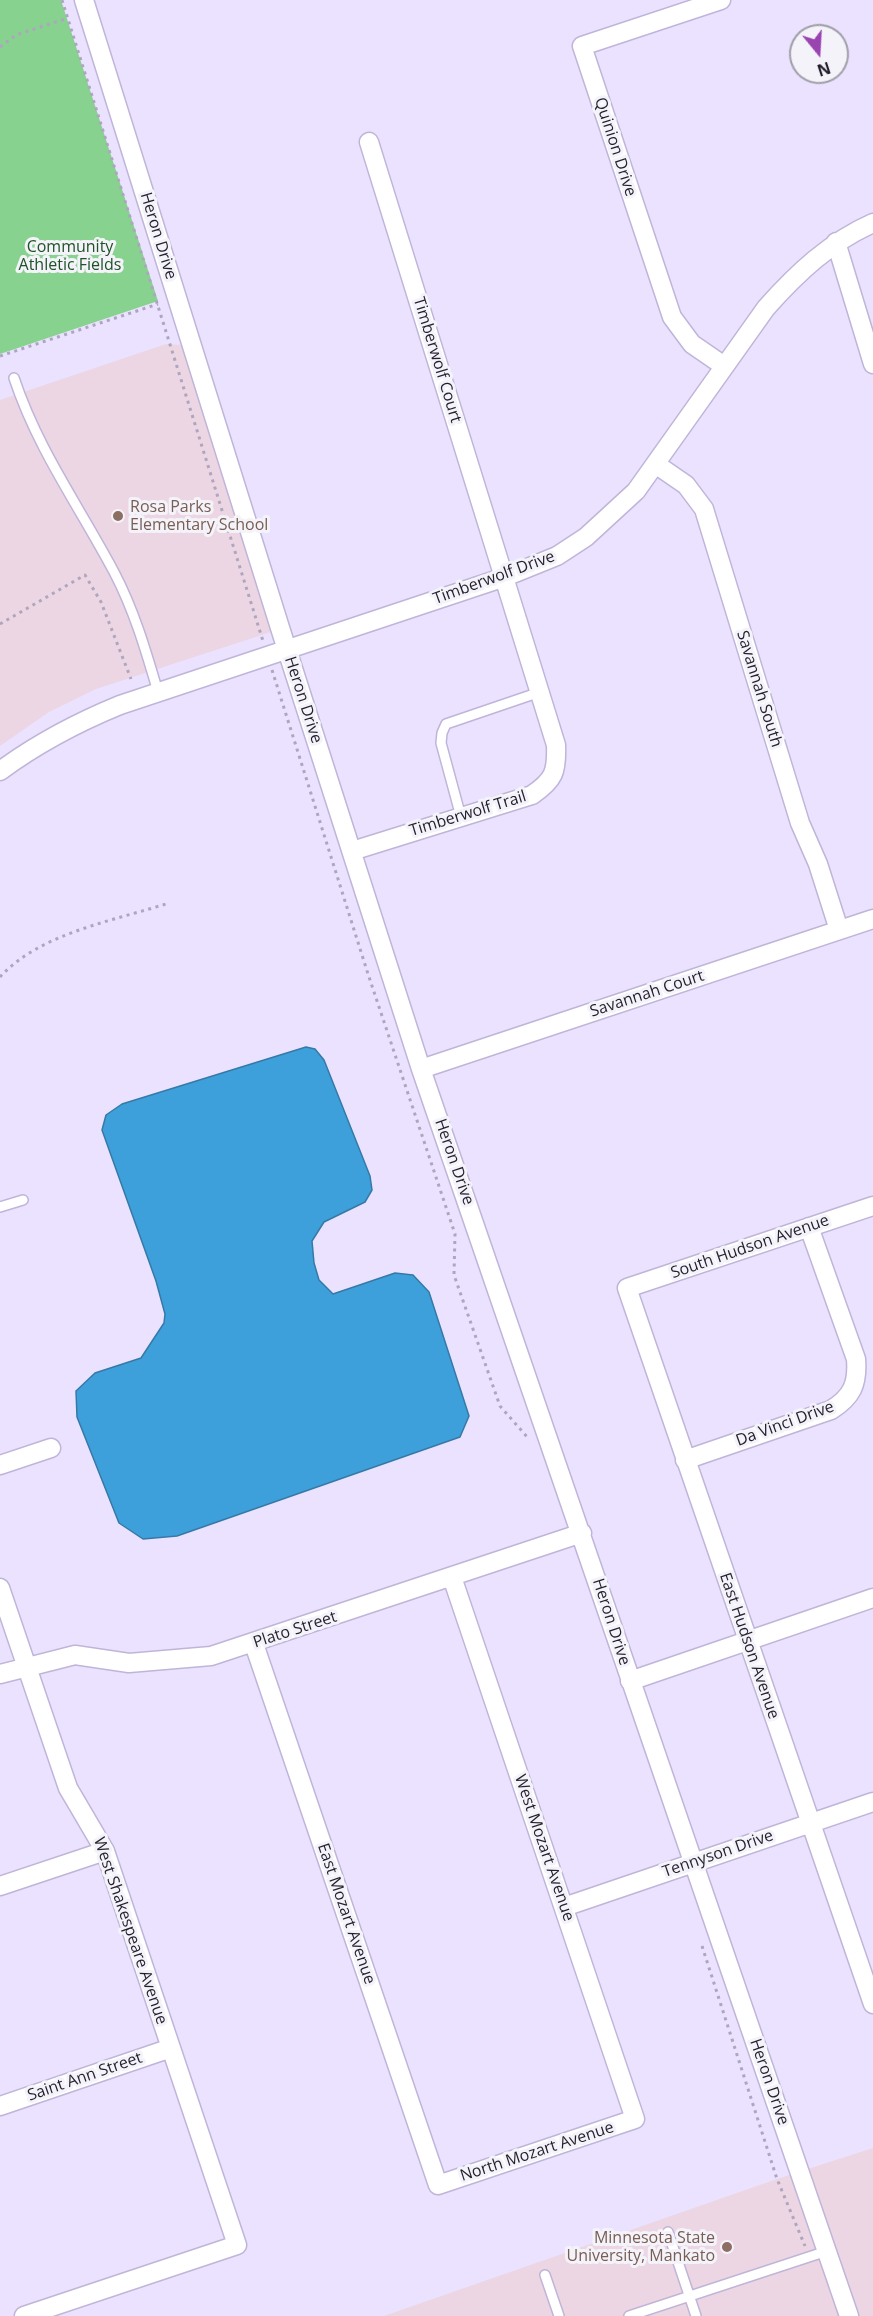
<!DOCTYPE html>
<html>
<head>
<meta charset="utf-8">
<style>
  body { margin:0 }
  #map { position:relative; width:873px; height:2316px; overflow:hidden; background:#eae2ff; font-family:"Open Sans",sans-serif }
  canvas { display:block }
  .north { position:absolute; left:789px; top:24px; width:60px; height:60px; box-sizing:border-box; background:#f5f3fa; border:2px solid #a19ea8; border-radius:50%; rotate:162deg; font-size:16px; font-weight:700; line-height:24px; text-align:center; color:#241f2c }
  .north::after { content:''; display:block; margin:auto; width:21px; height:27px; background:#9944b1; clip-path:polygon(50% 0,100% 100%,50% 72%,0 100%) }
</style>
</head>
<body>
<div id="map">
<canvas width="873" height="2316"></canvas>
<div class="north">N</div>
</div>
<script>
const context = document.querySelector('canvas').getContext('2d');
context.lineJoin = 'round';
function fillPath(path, color) { context.fillStyle = color; context.fill(path, 'evenodd'); }
function stroke(path, color, width, dash) { context.strokeStyle = color; context.lineWidth = width; context.lineCap = dash ? 'butt' : 'round'; context.setLineDash(dash || []); context.stroke(path); }
function label(font, color, halo, rows, align = 'center') {
  context.font = font + ' "Open Sans",sans-serif'; context.lineWidth = 6; context.setLineDash([]); context.textBaseline = 'middle'; context.strokeStyle = halo; context.fillStyle = color; for (const [text, x, y, turn = 0] of rows) {
    context.save(); context.translate(x, y); context.rotate((+turn || 0) * Math.PI / 180); context.textAlign = isNaN(turn) ? turn : align; if (halo) context.strokeText(text, 0, 0); context.fillText(text, 0, 0); context.restore();
  }
}
fillPath(new Path2D(`
  M166 344 182 345 271 632 96 689 49 712 0 746V400Z
  M873 2148V2316H384L777 2179Z`), '#ecd6e3');
fillPath(new Path2D(`
  M0 0H61L158 301 0 354Z`), '#87d28e');
const water = new Path2D(`
  M306 1047 315 1049 324 1060 370 1176 372 1190 365 1202 324 1222 312 1241 314 1263 319 1280 333 1294 395 1273 413 1275 429 1292 469 1416 460 1437 177 1536 143 1539 119 1523 77 1417 76 1391 95 1373 141 1358 164 1323 165 1314 156 1281 102 1130 106 1115 122 1104Z`);
fillPath(water, '#3ea0db');
stroke(water, '#3679a6', 1.5);
const service = new Path2D(`
  M14 378C38 450 79 506 114 572 134 610 146 651 158 692
  M461 817 441 743 442 733 446 724 540 692
  M0 1207 23 1200
  M668 2232 696 2316
  M545 2275 559 2316
  M629 2316 827 2251`);
const minor = new Path2D(`
  M84 0 281 631 421 1069 849 2316
  M721 0 582 46 672 317 692 344 724 366
  M836 242 873 364
  M657 465 686 485 704 509 800 823 818 864 839 930
  M0 771C38 743 76 723 120 705L505 577 557 556 586 537 636 491 766 308C797 273 830 242 873 223
  M352 851 532 795C554 780 557 772 556 745L369 142
  M421 1069 873 919
  M873 1206 627 1288 873 2004
  M685 1460 831 1410C852 1397 858 1384 856 1359L809 1227
  M0 1465 51 1448
  M0 1588 68 1788 105 1851 237 2245 24 2316
  M254 1644 438 2185 635 2119 452 1577
  M0 1674 75 1655 129 1663 211 1656 582 1533
  M630 1681 873 1598
  M0 1886 105 1851
  M564 1907 873 1802
  M0 2106 171 2048`);
stroke(service, '#c0b5d8', 12);
stroke(minor, '#c0b5d8', 21);
stroke(new Path2D(`
  M62 0 263 641
  M0 47 16 35 68 18
  M0 356 158 304
  M0 624 85 575 101 602 131 679
  M272 670 368 974 455 1234 454 1275 500 1406 528 1438
  M0 977C40 933 113 921 169 903
  M702 1946 777 2179 805 2246`), '#ada6be', 3, [3, 4.5]);
stroke(service, '#fff', 9);
stroke(minor, '#fff', 18);
for (const [x, y, r, color] of [
  [118,516,6,"#8d6e63"],
  [727,2247,6,"#8d6e63"]
]) { const dot = new Path2D(); dot.arc(x, y, r, 0, 2 * Math.PI); context.fillStyle = color; context.fill(dot); stroke(dot, '#f5f3fa', 2); }
label('16px', '#241f2c', '#f5f3fa', [
  ["Quinion Drive",615,147,72],
  ["Heron Drive",158,236,73],
  ["Timberwolf Court",437,360,73],
  ["Timberwolf Drive",494,578,-20],
  ["Savannah South",759,689,73],
  ["Heron Drive",303,700,72],
  ["Timberwolf Trail",468,814,-17],
  ["Savannah Court",647,994,-18],
  ["Heron Drive",454,1162,71],
  ["South Hudson Avenue",750,1247,-19],
  ["Da Vinci Drive",785,1424,-20],
  ["Heron Drive",611,1622,72],
  ["Plato Street",295,1630,-18],
  ["East Hudson Avenue",749,1646,71],
  ["West Mozart Avenue",544,1848,71],
  ["Tennyson Drive",718,1854,-19],
  ["East Mozart Avenue",346,1914,71],
  ["West Shakespeare Avenue",130,1931,71],
  ["Saint Ann Street",85,2077,-19],
  ["Heron Drive",769,2082,71],
  ["North Mozart Avenue",537,2152,-18]
]);
label('16px', '#1d5326', '#f5f3fa', [
  ["Community",70,247],
  ["Athletic Fields",70,265]
]);
label('16px', '#785e54', '#f5f3fa', [
  ["Rosa Parks",130,507],
  ["Elementary School",130,525],
  ["Minnesota State",715,2238,"right"],
  ["University, Mankato",715,2256,"right"]
], 'left');
</script>
</body>
</html>
